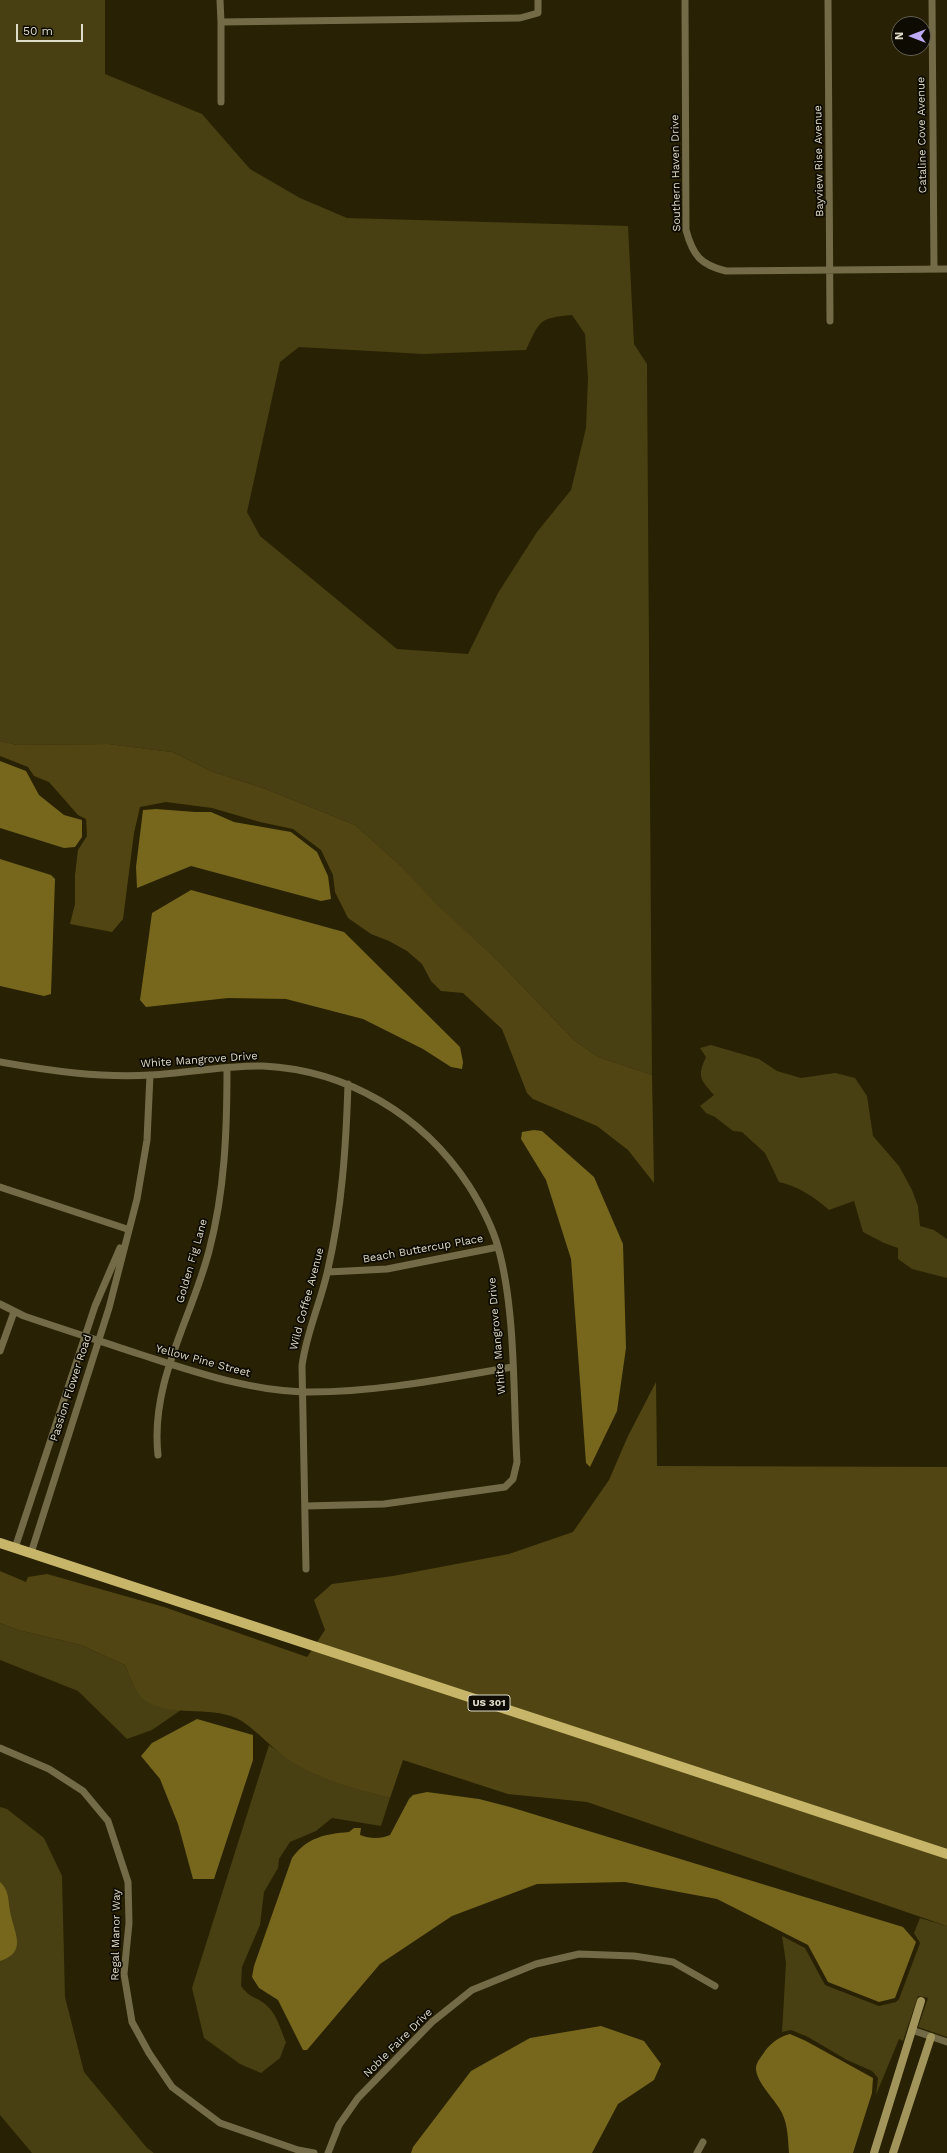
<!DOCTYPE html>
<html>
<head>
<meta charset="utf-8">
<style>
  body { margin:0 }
  #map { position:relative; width:947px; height:2153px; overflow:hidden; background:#282103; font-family:"Work Sans",sans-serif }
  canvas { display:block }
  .north { position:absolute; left:891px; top:16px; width:40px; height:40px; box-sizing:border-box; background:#0e0b02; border:1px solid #625e52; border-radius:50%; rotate:270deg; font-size:11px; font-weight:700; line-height:16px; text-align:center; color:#dfdbc9 }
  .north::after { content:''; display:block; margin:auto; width:14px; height:18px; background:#bea9f5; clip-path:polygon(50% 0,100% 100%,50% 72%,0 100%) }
  .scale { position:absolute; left:16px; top:24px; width:67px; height:18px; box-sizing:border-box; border:2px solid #dfdbc9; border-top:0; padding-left:5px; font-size:12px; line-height:14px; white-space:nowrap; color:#dfdbc9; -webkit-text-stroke:3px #0e0b02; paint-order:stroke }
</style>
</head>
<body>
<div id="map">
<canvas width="947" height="2153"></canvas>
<div class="north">N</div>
<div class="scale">50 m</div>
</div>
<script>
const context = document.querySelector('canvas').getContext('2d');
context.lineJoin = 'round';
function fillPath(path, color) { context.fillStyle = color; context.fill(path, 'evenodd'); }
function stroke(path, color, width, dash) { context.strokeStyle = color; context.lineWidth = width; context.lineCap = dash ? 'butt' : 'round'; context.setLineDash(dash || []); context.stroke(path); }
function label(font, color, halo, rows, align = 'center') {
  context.font = font + ' "Work Sans",sans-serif'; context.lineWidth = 3.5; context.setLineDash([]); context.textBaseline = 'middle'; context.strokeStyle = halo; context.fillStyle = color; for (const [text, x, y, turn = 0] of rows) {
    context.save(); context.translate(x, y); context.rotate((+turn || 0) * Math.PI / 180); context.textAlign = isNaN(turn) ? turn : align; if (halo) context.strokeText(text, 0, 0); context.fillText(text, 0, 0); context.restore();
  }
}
fillPath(new Path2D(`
  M0 0H105V74L202 114 250 169 300 198 347 218 628 226 634 344 647 364 652 1075 598 1057 575 1041 495 958 437 906 401 866 355 825 263 788 213 772 172 752 108 744 17 745 0 741ZM572 315 585 334 588 378 586 428 571 490 537 532 498 593 468 654 397 649 260 536 247 512 280 362 299 347 423 354 526 350C540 321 538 318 572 315Z
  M711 1045 759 1059 777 1071 801 1078 835 1073 855 1078 867 1096 873 1136 899 1166 912 1190 918 1206 920 1226 934 1230 947 1239V1278L912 1269 898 1259V1248L884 1243 863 1232 854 1201 829 1210C813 1196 799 1187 779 1182L765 1153 742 1132 733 1131 715 1117 706 1113 700 1106 714 1095C700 1079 697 1077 706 1057L700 1048Z
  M0 1623 18 1630 81 1645 125 1665 134 1686 166 1708 181 1710 152 1730 127 1739 78 1691 0 1660Z
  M269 1745C307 1774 344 1786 390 1798L381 1826 332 1818 316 1831 290 1842 279 1859 278 1868 264 1892 260 1925 242 1967 241 1986C252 2000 254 1995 265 2004 277 2013 280 2029 286 2042L280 2058 261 2073 240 2064 204 2038 192 1988Z
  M0 1807 7 1809 44 1838 62 1876 65 1997 84 2072 147 2148 154 2153H32L0 2115Z
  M920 1918 947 1926V2037L918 2027 928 1998 918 1996 903 2041 899 2039 876 2095 878 2078 872 2071 847 2060 808 2037 791 2030 782 2032 786 1963 782 1936 805 1948 825 1985 879 2006 896 2002 899 1999 920 1943 914 1933Z`), '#483f12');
fillPath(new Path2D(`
  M0 741 17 745 108 744 172 752 213 772 263 788 355 825 401 866 438 906 495 958 575 1041 598 1057 652 1075 654 1183 628 1150 597 1126 533 1099 527 1093 502 1029 463 993 441 991 431 981 422 964 407 951 389 941 371 934 348 918 335 892 333 875 321 850 293 829 260 822 212 808 166 802 140 807 134 833 123 919 112 932 70 924 75 904V875L78 850 87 836 86 819 78 815 49 782 34 776 28 767 0 756Z
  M656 1382 657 1466 947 1467V1849L317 1642 325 1630 314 1600 332 1584 393 1576 509 1554 573 1532 609 1480 628 1436Z
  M0 1571 26 1582 28 1577 47 1574 164 1607 307 1657 312 1650 947 1859V1926L587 1802 508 1794 403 1760 390 1798C355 1789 318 1779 288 1759 271 1748 252 1725 236 1718 209 1706 171 1717 146 1701 136 1695 130 1676 125 1665L81 1645 18 1630 0 1623Z`), '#514613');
fillPath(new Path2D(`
  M0 761 26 771 39 795 64 815 82 820V837L75 847 64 848 0 828Z
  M156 809 195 812H211L234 822 291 832 317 852 328 876 331 899 321 901 191 866 137 888 136 867 143 810Z
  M0 859 51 875 55 879 51 994 44 996 0 986Z
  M191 890 344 932 460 1047 463 1062 462 1069 451 1067 423 1049 363 1019 286 999 228 998 146 1007 140 1000 152 913Z
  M534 1130 542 1131 594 1177 623 1244 626 1348 617 1411 590 1467 586 1463 571 1259 546 1180 521 1139 522 1132Z
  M197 1719 253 1735V1760L214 1879H193L178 1824 160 1779 141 1756 152 1743Z
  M427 1792 479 1799 510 1807 903 1927 916 1942 895 1998 879 2002 828 1982 808 1945 717 1899 625 1882 537 1884 452 1916 380 1964 307 2050H303L278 2000 259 1988 252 1977 254 1966 292 1858C307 1837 326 1834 349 1832L354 1828H361L360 1835C370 1839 381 1839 390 1835L409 1799 413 1795Z
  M0 1882C9 1890 8 1899 10 1911 13 1931 29 1952 0 1961Z
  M601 2026 644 2041 661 2064 654 2080 618 2104 592 2153H411L413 2147 471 2071 530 2038Z
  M790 2034 806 2041 873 2078 872 2093 853 2153H789C788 2140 788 2125 782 2113 776 2100 755 2082 756 2067 757 2061 762 2056 765 2051 771 2043 780 2036 790 2034Z`), '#77671c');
stroke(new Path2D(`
  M220 0 221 22 520 18 538 13V0
  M685 0 686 230C693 256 701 265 726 271L947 269
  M828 0 830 321
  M932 0 934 269
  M221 22V102
  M0 1062C50 1071 100 1078 151 1075 188 1073 226 1065 263 1066 347 1070 423 1115 469 1186 481 1205 492 1226 498 1247 516 1311 513 1395 517 1462L513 1479 505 1487 384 1504 305 1506
  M0 1187 127 1229
  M328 1272 387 1269 498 1247
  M0 1304 24 1316C62 1329 100 1341 139 1354 192 1371 246 1390 303 1392 373 1393 443 1379 512 1367
  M0 1351 14 1312
  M158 1455C150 1382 191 1320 209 1251 225 1191 227 1130 227 1068
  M15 1548 95 1306 120 1248
  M31 1553 109 1308 137 1199 147 1140 150 1075
  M306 1569 302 1366C306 1333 321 1302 328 1269 342 1208 346 1147 348 1084
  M0 1748 49 1769 83 1791 108 1821 128 1882 129 1923 124 1974 132 2022 149 2053 172 2087 220 2123 298 2150 314 2153
  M912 2030 947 2042
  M328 2153 339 2125 358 2098 432 2022 472 1990 536 1964 579 1954 634 1956 673 1962 715 1986
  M697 2153 703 2142`), '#736b48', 7);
stroke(new Path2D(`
  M874 2153 921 2001
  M893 2153 931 2037`), '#a2955b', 8);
stroke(new Path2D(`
  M0 1543 947 1854`), '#c7b669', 10);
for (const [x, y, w] of [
  [489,1703,42]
]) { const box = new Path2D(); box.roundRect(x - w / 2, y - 8, w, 16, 3); context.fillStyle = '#0e0b02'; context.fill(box); stroke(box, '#dfdbc9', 1); }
label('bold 10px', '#dfdbc9', null, [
  ["US 301",489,1703]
]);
label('11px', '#dfdbc9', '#0e0b02', [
  ["Cataline Cove Avenue",922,135,-91],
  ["Bayview Rise Avenue",819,161,-91],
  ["Southern Haven Drive",676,173,-91],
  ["White Mangrove Drive",199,1060,-4],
  ["Beach Buttercup Place",423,1249,-10],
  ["Golden Fig Lane",192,1261,-74],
  ["Wild Coffee Avenue",307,1299,-75],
  ["White Mangrove Drive",497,1336,-95],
  ["Yellow Pine Street",203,1361,15],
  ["Passion Flower Road",71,1388,-72],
  ["Regal Manor Way",116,1935,-89],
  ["Noble Faire Drive",398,2043,-45]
]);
</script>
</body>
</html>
